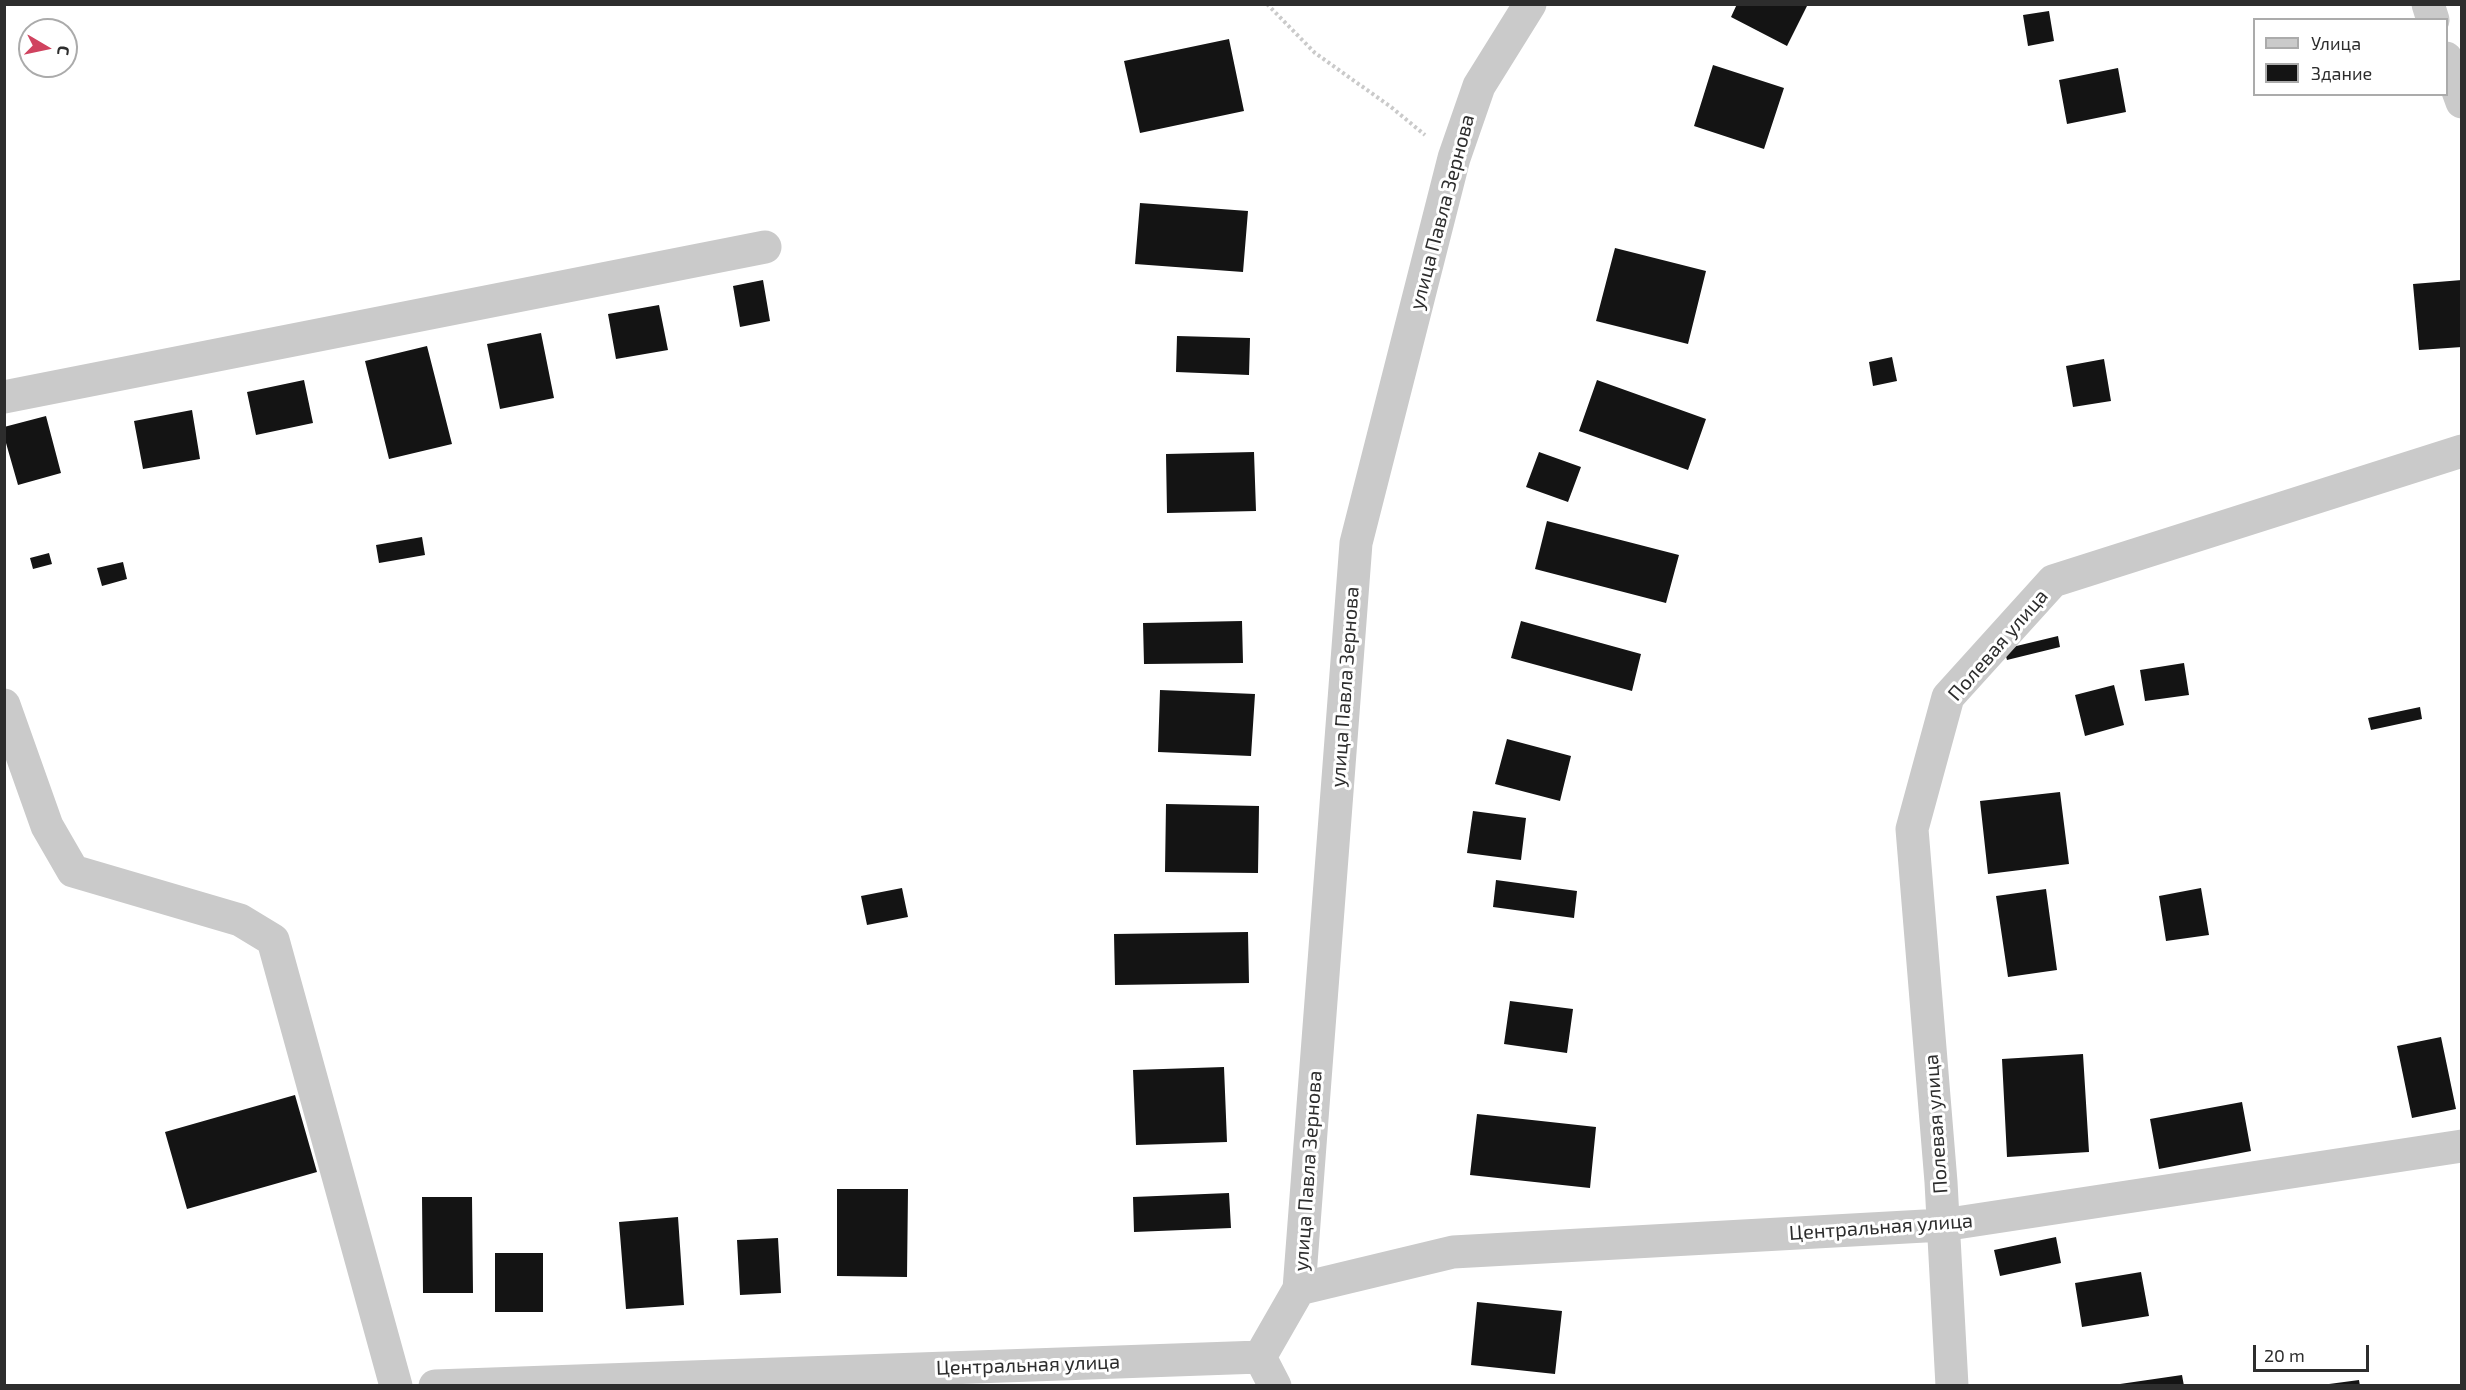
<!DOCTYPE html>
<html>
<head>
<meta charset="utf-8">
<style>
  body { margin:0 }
  #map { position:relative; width:2466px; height:1390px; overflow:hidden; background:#fff; font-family:"Exo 2",sans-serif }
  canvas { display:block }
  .frame { position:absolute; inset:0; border:6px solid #2d2d2d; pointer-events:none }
  .legend { position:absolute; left:2253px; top:18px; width:195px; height:78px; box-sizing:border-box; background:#fff; border:2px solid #ababab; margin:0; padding:8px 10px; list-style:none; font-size:18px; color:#2d2d2d }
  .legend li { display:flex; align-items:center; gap:12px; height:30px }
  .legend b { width:30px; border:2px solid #ababab }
  .north { position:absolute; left:18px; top:18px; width:60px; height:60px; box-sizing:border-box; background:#fff; border:2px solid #ababab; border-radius:50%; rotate:99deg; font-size:16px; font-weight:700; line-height:24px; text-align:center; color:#2d2d2d }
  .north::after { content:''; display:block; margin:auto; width:21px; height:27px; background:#d0435f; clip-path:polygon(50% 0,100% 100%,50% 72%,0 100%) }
  .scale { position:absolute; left:2253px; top:1345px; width:116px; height:27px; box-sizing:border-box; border:3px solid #2d2d2d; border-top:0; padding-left:8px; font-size:18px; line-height:21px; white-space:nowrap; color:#2d2d2d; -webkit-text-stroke:4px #fff; paint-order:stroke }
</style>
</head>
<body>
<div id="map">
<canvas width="2466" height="1390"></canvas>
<div class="frame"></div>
<ul class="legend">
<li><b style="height:8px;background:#cacaca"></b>Улица</li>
<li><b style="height:16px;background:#141414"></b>Здание</li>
</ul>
<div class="north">С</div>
<div class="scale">20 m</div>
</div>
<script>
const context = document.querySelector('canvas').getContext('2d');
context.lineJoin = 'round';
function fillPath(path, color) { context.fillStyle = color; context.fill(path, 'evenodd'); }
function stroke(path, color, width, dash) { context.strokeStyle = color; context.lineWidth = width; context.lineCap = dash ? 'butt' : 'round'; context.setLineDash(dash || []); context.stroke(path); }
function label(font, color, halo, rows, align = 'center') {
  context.font = font + ' "Exo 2",sans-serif'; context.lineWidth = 6; context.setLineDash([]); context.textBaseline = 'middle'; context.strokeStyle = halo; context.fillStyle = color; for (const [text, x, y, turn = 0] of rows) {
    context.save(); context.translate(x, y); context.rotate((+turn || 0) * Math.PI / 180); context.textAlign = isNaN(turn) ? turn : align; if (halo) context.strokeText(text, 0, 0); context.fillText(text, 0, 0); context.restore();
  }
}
fillPath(new Path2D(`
  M1737 4H1808L1787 46 1731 17Z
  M2049 11 2054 41 2028 46 2023 15Z
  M1229 39 1244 111 1140 133 1124 61Z
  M1713 65 1784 88 1764 149 1694 126Z
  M2118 68 2126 112 2067 124 2059 80Z
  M1140 203 1248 211 1243 272 1135 264Z
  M1615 248 1706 271 1688 344 1596 321Z
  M763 280 770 321 740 327 733 286Z
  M2462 280V347L2419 350 2413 284Z
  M659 305 668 350 616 359 608 314Z
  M541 333 554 398 500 409 487 344Z
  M1177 336 1250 338 1249 375 1176 372Z
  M427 346 452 444 389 459 365 361Z
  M1892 357 1897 381 1873 386 1869 362Z
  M2104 359 2111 401 2073 407 2066 366Z
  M304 380 313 423 256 435 247 392Z
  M1597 380 1706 419 1688 470 1579 431Z
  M192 410 200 459 143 469 134 421Z
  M46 416 61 473 18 485 4 436V427Z
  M1254 452 1256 511 1167 513 1166 454Z
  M1539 452 1581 467 1568 502 1526 487Z
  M1547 521 1679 555 1666 603 1535 569Z
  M422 537 425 555 379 563 376 545Z
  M49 553 52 564 33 569 30 558Z
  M123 562 127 579 102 586 97 568Z
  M1242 621 1243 663 1144 664 1143 623Z
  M1521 621 1641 654 1632 691 1511 658Z
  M2058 636 2060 647 2007 660 2004 649Z
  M2184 663 2189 695 2145 701 2140 670Z
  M2114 685 2124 725 2085 736 2075 695Z
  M1160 690 1255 694 1251 756 1158 752Z
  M2420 707 2422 719 2371 730 2368 718Z
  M1507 739 1571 756 1560 801 1495 784Z
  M2060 792 2069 864 1988 874 1980 801Z
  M1166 804 1259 806 1258 873 1165 872Z
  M1473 811 1526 818 1521 860 1467 853Z
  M1496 880 1577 891 1574 918 1493 907Z
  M902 888 908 917 867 925 861 896Z
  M2201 888 2209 935 2166 941 2159 896Z
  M2046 889 2057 970 2008 977 1996 896Z
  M1248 932 1249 983 1115 985 1114 934Z
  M1510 1001 1573 1009 1567 1053 1504 1044Z
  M2441 1037 2456 1109 2412 1118 2397 1046Z
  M2083 1054 2089 1152 2007 1157 2002 1059Z
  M1224 1067 1227 1142 1136 1145 1133 1070Z
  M295 1095 317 1172 187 1209 165 1132Z
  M2242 1102 2251 1151 2159 1169 2150 1119Z
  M1477 1114 1596 1127 1590 1188 1470 1175Z
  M837 1189H908L907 1277 837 1276Z
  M1229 1193 1231 1228 1134 1232 1133 1197Z
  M422 1197H472L473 1293H423Z
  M678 1217 684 1305 626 1309 619 1222Z
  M2056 1237 2061 1263 2000 1276 1994 1250Z
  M778 1238 781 1293 740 1295 737 1240Z
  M495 1253H543V1312H495Z
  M2141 1272 2149 1316 2082 1327 2075 1283Z
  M1477 1302 1562 1311 1555 1374 1471 1365Z
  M2182 1375 2184 1386H2120V1384Z
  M2359 1380 2360 1386H2329V1384Z`), '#141414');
stroke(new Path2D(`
  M1267 4 1315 53 1391 107 1425 135`), '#cacaca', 4, [3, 3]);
stroke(new Path2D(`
  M2428 4 2433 20
  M2446 58 2462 102
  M4 397 765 247
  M4 705 47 826 73 871 240 920 273 940 396 1386
  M1299 1289 1453 1252 1943 1225 2462 1146
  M435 1386 1260 1357
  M1275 1386 1260 1357 1299 1289 1356 543 1454 158 1479 86 1530 4
  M1952 1386 1941 1182 1912 829 1948 697 2053 581 2462 451`), '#cacaca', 33);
label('20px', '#2d2d2d', '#fff', [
  ["улица Павла Зернова",1442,212,-75],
  ["Полевая улица",1998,645,-49],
  ["улица Павла Зернова",1345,687,-86],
  ["Полевая улица",1936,1124,-94],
  ["улица Павла Зернова",1308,1171,-86],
  ["Центральная улица",1881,1227,-4],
  ["Центральная улица",1028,1365,-2]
]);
</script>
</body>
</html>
